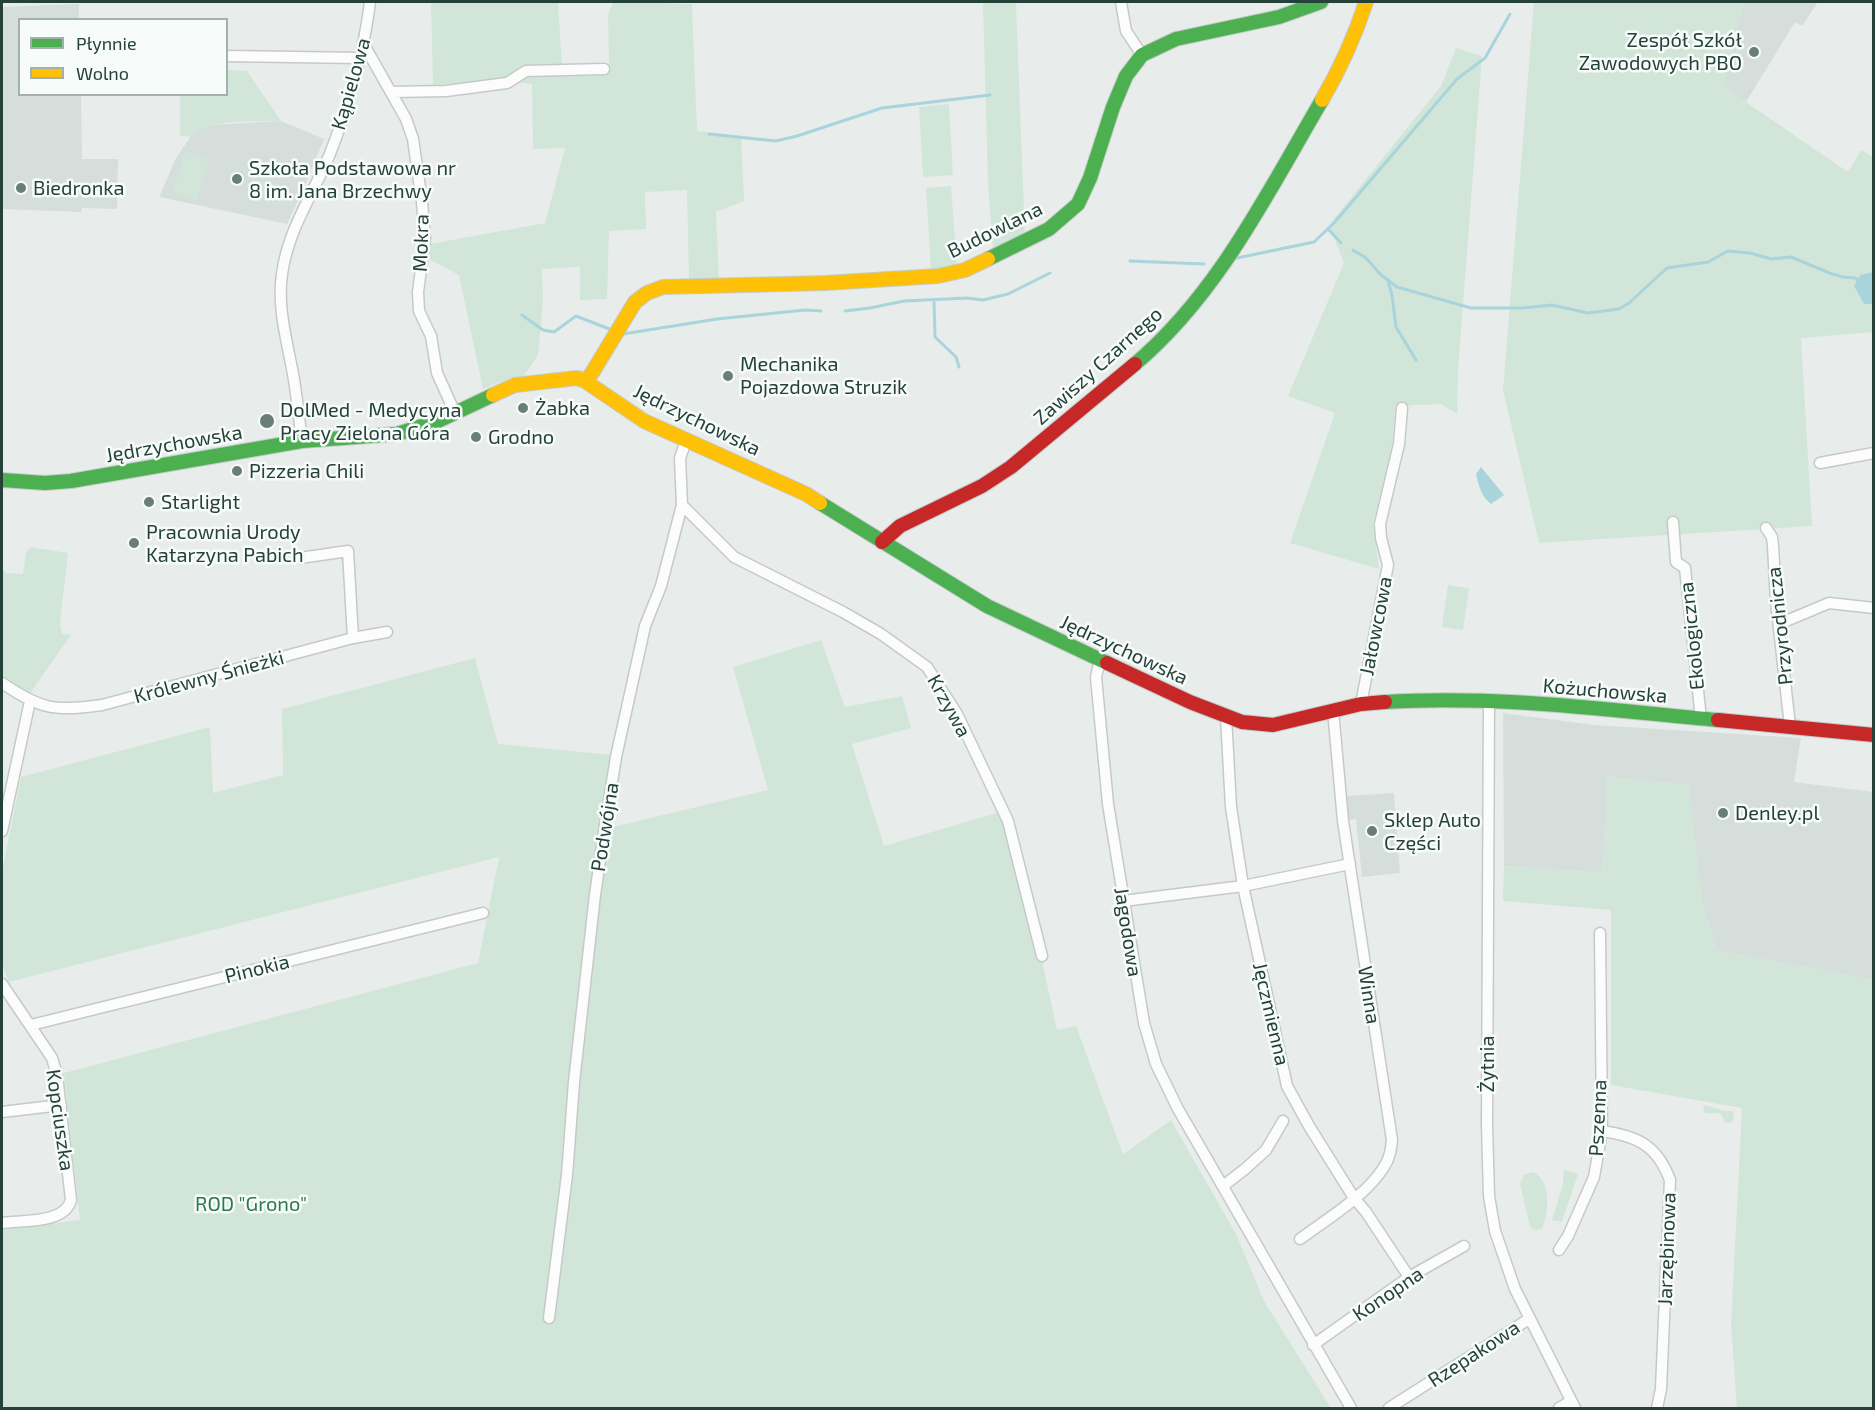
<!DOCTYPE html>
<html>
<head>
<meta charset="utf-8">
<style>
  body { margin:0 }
  #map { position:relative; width:1875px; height:1410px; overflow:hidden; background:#e8edeb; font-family:"Exo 2",sans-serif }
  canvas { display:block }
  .frame { position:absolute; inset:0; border:3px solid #24423a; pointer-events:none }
  .legend { position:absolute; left:18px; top:18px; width:210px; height:78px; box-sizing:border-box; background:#f7fbf9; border:2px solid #a3b1ad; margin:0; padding:8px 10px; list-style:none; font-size:18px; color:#24423a }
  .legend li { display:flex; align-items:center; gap:12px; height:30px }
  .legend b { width:30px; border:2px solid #a3b1ad }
</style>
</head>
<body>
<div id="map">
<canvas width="1875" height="1410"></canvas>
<div class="frame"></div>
<ul class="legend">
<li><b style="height:8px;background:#4caf50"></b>Płynnie</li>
<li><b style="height:8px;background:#ffc107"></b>Wolno</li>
</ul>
</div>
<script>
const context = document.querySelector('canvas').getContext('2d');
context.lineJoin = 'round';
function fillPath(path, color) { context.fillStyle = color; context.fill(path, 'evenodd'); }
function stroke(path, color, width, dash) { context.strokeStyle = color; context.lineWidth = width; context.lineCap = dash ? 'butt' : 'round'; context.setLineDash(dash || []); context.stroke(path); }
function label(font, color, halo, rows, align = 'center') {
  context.font = font + ' "Exo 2",sans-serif'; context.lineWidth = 5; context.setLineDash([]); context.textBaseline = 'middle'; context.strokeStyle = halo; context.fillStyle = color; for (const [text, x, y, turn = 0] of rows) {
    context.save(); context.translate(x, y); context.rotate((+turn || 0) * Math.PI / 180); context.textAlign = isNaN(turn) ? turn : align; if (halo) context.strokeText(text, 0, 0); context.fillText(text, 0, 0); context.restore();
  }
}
fillPath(new Path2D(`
  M1743 2H1818L1802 26 1795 22 1746 102 1723 87Z
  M79 4V19L20 20V94L81 95 82 159H118L117 209 82 208 81 212 2 209V7Z
  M281 121 324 139 303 190 287 224 159 197 176 158 195 130 208 125Z
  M1503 713 1594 725 1801 738 1794 782 1873 792V980L1718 951 1702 904 1688 785 1607 777 1605 852 1601 873 1504 866Z
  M1394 793 1400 873 1362 877 1356 819 1349 820 1346 796Z`), '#d6dedb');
fillPath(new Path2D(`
  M431 2 558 3 562 65 609 64 608 15 613 2 692 4 697 131 741 136 744 201 716 212 719 281H689L687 190 645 192 646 229 609 231 607 299 580 300V267L542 269 543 300 538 355 524 376 500 382 483 389 459 275 428 259 430 244 545 223 565 148 533 149 532 84 503 80 433 85Z
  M983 2H1016L1025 238 993 251 988 183Z
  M1534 2H1743L1724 87 1848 172 1861 150 1873 157V332L1801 338 1812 526 1539 543 1503 390Z
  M1456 48 1482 56 1458 371 1457 414 1441 404 1395 406 1392 449 1373 524 1379 569 1290 543 1335 413 1288 396 1344 263 1329 225 1441 86Z
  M227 70 247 71 281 121C258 122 204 118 191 137L180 136V95L226 94Z
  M949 104 953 175 923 177 919 107Z
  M185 152 209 159 197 200 173 193Z
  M951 186 957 266 931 272 926 188Z
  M31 547 68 553 60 624 62 634 71 635 31 692 25 694 2 678V569L6 573 23 574 26 552Z
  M1448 585 1469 588 1463 630 1442 627Z
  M821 640 845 707 902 696 911 728 852 744 884 846 1000 812 1029 900 1057 1030 1076 1026 1123 1154 1171 1120 1236 1234 1264 1301 1331 1408H2V1230L80 1220 64 1073 478 963 499 857 9 982 2 965V872L21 777 210 727 213 793 283 775 282 709 475 658 498 744 613 755 600 830 768 790 733 667Z
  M1607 777 1689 785 1702 904 1718 951 1873 980V1408H1737L1731 1324 1742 1108 1611 1085V910L1503 901 1504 866 1601 873 1605 852Z
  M1705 1105 1724 1111H1734L1733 1122 1725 1123C1719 1108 1721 1115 1705 1113L1703 1110Z
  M1564 1170 1578 1174 1562 1222 1552 1220 1563 1184Z
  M1533 1172C1552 1181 1549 1212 1542 1229L1534 1230 1530 1226 1520 1184 1524 1175Z`), '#d1e6d8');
fillPath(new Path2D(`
  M1873 272V304H1864L1854 286 1860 275Z
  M1481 467 1504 495 1491 504C1481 496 1479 486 1476 474Z`), '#a9d4db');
stroke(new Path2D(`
  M709 134 776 141 797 136 882 108 990 95
  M1328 229 1341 243
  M1353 250 1366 258 1380 274 1397 287 1471 308H1523L1552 305 1588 313 1619 309 1629 303 1667 268 1708 262 1728 251 1750 253 1771 259 1791 257 1832 274 1843 277 1855 278 1858 280
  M1237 258 1314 242 1334 223 1457 79 1485 58 1510 14
  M1130 261 1204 264
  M1388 281 1392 295 1396 327 1416 360
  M934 300 935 337 956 357 959 367
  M845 311 870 308 904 301 967 298 983 300 1008 294 1050 273
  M522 315 543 330 554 332 576 316 612 330
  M623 334 717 319 805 310 821 311`), '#a9d4db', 3);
const street = new Path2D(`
  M1121 2 1126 31 1142 55
  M363 43 406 119 413 139 422 202 425 239 418 292 419 311 431 336 437 373 455 413
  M226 56 359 58
  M391 92 446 91 507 83 526 71 604 69
  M302 441C299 419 297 396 293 374 287 341 277 307 282 274 288 230 312 196 329 156 348 109 364 52 370 2
  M1820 463 1874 453
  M682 505 734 557 843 612 881 634 927 667 957 714 1008 821 1042 956
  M1673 522 1676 562 1685 568 1701 719
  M1766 528 1772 537 1773 546 1776 602 1790 726
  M300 558 348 551 353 638
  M1779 624 1829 603 1874 608
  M1100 660 1096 677 1108 804 1144 1023 1156 1064 1178 1109 1351 1408
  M2 683C40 709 55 712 102 705L353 638 387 632
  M1489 700 1487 1125 1489 1196 1495 1231 1515 1289 1575 1408
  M1361 704 1388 565 1381 538 1380 524 1399 444 1402 408
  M1226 717 1231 807 1243 886 1287 1086 1309 1126 1354 1198 1366 1212 1409 1277
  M2 831 30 701
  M1123 901 1243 886 1350 864
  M2 984 52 1058 57 1075 71 1200C65 1224 22 1220 2 1223
  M31 1025 483 913
  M2 1112 61 1105
  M1602 1131C1637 1136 1657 1145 1670 1180L1661 1389 1657 1408
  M1223 1186 1245 1169 1266 1150 1283 1121
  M1300 1239C1327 1219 1367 1195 1384 1167 1390 1158 1391 1149 1392 1140L1343 821 1333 710
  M1559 1250 1568 1236 1594 1177 1602 1131 1600 933
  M549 1318 567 1175 574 1082 595 895 606 819 616 757 645 626 661 586 682 505 680 458 686 441
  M1313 1345 1409 1277 1464 1246
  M1389 1408 1529 1319
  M1559 1408 1571 1401`);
const fast = new Path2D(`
  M988 259 1049 229 1078 204 1090 178 1113 107 1126 76 1142 55 1176 39 1279 17 1321 2
  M1135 364C1218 294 1268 192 1322 100
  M2 480 45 483 71 481 302 441 397 434 438 421 493 395
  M820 503 987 606 1107 663
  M1385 702C1496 695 1607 710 1718 720`);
const slow = new Path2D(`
  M1322 100C1340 69 1355 36 1366 2
  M585 381 592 373 635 302 647 293 663 287 825 283 938 276 965 270 988 259
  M493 395 515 385 577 378 585 381 644 421 806 494 820 503`);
const jam = new Path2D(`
  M882 542 900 526 982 486 1011 467 1135 364
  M1107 663 1190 702 1242 722 1273 725 1361 704 1385 702
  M1718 720 1874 735`);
stroke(street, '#c5cac8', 13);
stroke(fast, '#c3cbc8', 16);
stroke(slow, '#c3cbc8', 16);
stroke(jam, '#c3cbc8', 16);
stroke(street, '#fcfcfc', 10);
stroke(fast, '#4caf50', 14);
stroke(slow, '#ffc107', 14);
stroke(jam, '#c62828', 14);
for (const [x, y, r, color] of [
  [1754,52,6,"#697e78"],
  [237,179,6,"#697e78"],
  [21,188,6,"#697e78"],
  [728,376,6,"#697e78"],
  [523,408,6,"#697e78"],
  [267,421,8,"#697e78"],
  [476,437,6,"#697e78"],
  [237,471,6,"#697e78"],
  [149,502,6,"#697e78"],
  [134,543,6,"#697e78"],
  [1723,813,6,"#697e78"],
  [1372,831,6,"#697e78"]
]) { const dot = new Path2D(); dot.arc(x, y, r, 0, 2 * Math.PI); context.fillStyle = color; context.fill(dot); stroke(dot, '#f7fbf9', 2); }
label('20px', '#24423a', '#f7fbf9', [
  ["Zespół Szkół",1742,40,"right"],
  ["Zawodowych PBO",1742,63,"right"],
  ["Szkoła Podstawowa nr",249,168],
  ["8 im. Jana Brzechwy",249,191],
  ["Biedronka",33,188],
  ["Mechanika",740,364],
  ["Pojazdowa Struzik",740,387],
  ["Żabka",535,408],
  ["DolMed - Medycyna",280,410],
  ["Pracy Zielona Góra",280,433],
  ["Grodno",488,437],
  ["Pizzeria Chili",249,471],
  ["Starlight",161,502],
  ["Pracownia Urody",146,532],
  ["Katarzyna Pabich",146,555],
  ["Denley.pl",1735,813],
  ["Sklep Auto",1384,820],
  ["Części",1384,843]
], 'left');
label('20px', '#24423a', '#f7fbf9', [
  ["Kąpielowa",351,84,-74],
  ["Budowlana",995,230,-26],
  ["Mokra",421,243,-88],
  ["Zawiszy Czarnego",1098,366,-42],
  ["Jędrzychowska",697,420,26],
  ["Jędrzychowska",174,444,-10],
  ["Jałowcowa",1376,626,-79],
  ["Przyrodnicza",1780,626,-96],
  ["Ekologiczna",1692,636,-96],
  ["Jędrzychowska",1124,650,25],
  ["Królewny Śnieżki",209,677,-15],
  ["Kożuchowska",1605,691,5],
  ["Krzywa",949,706,61],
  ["Podwójna",605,827,-81],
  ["Jagodowa",1128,932,81],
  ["Pinokia",257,969,-14],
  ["Winna",1369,995,81],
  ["Jęczmienna",1271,1014,77],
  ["Żytnia",1487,1064,-90],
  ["Pszenna",1598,1118,-87],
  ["Kopciuszka",60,1120,82],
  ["Jarzębinowa",1667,1249,-88],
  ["Konopna",1388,1294,-34],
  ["Rzepakowa",1474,1354,-33]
]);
label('20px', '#2d7a4b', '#f7fbf9', [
  ["ROD \"Grono\"",251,1204]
]);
</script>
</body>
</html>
